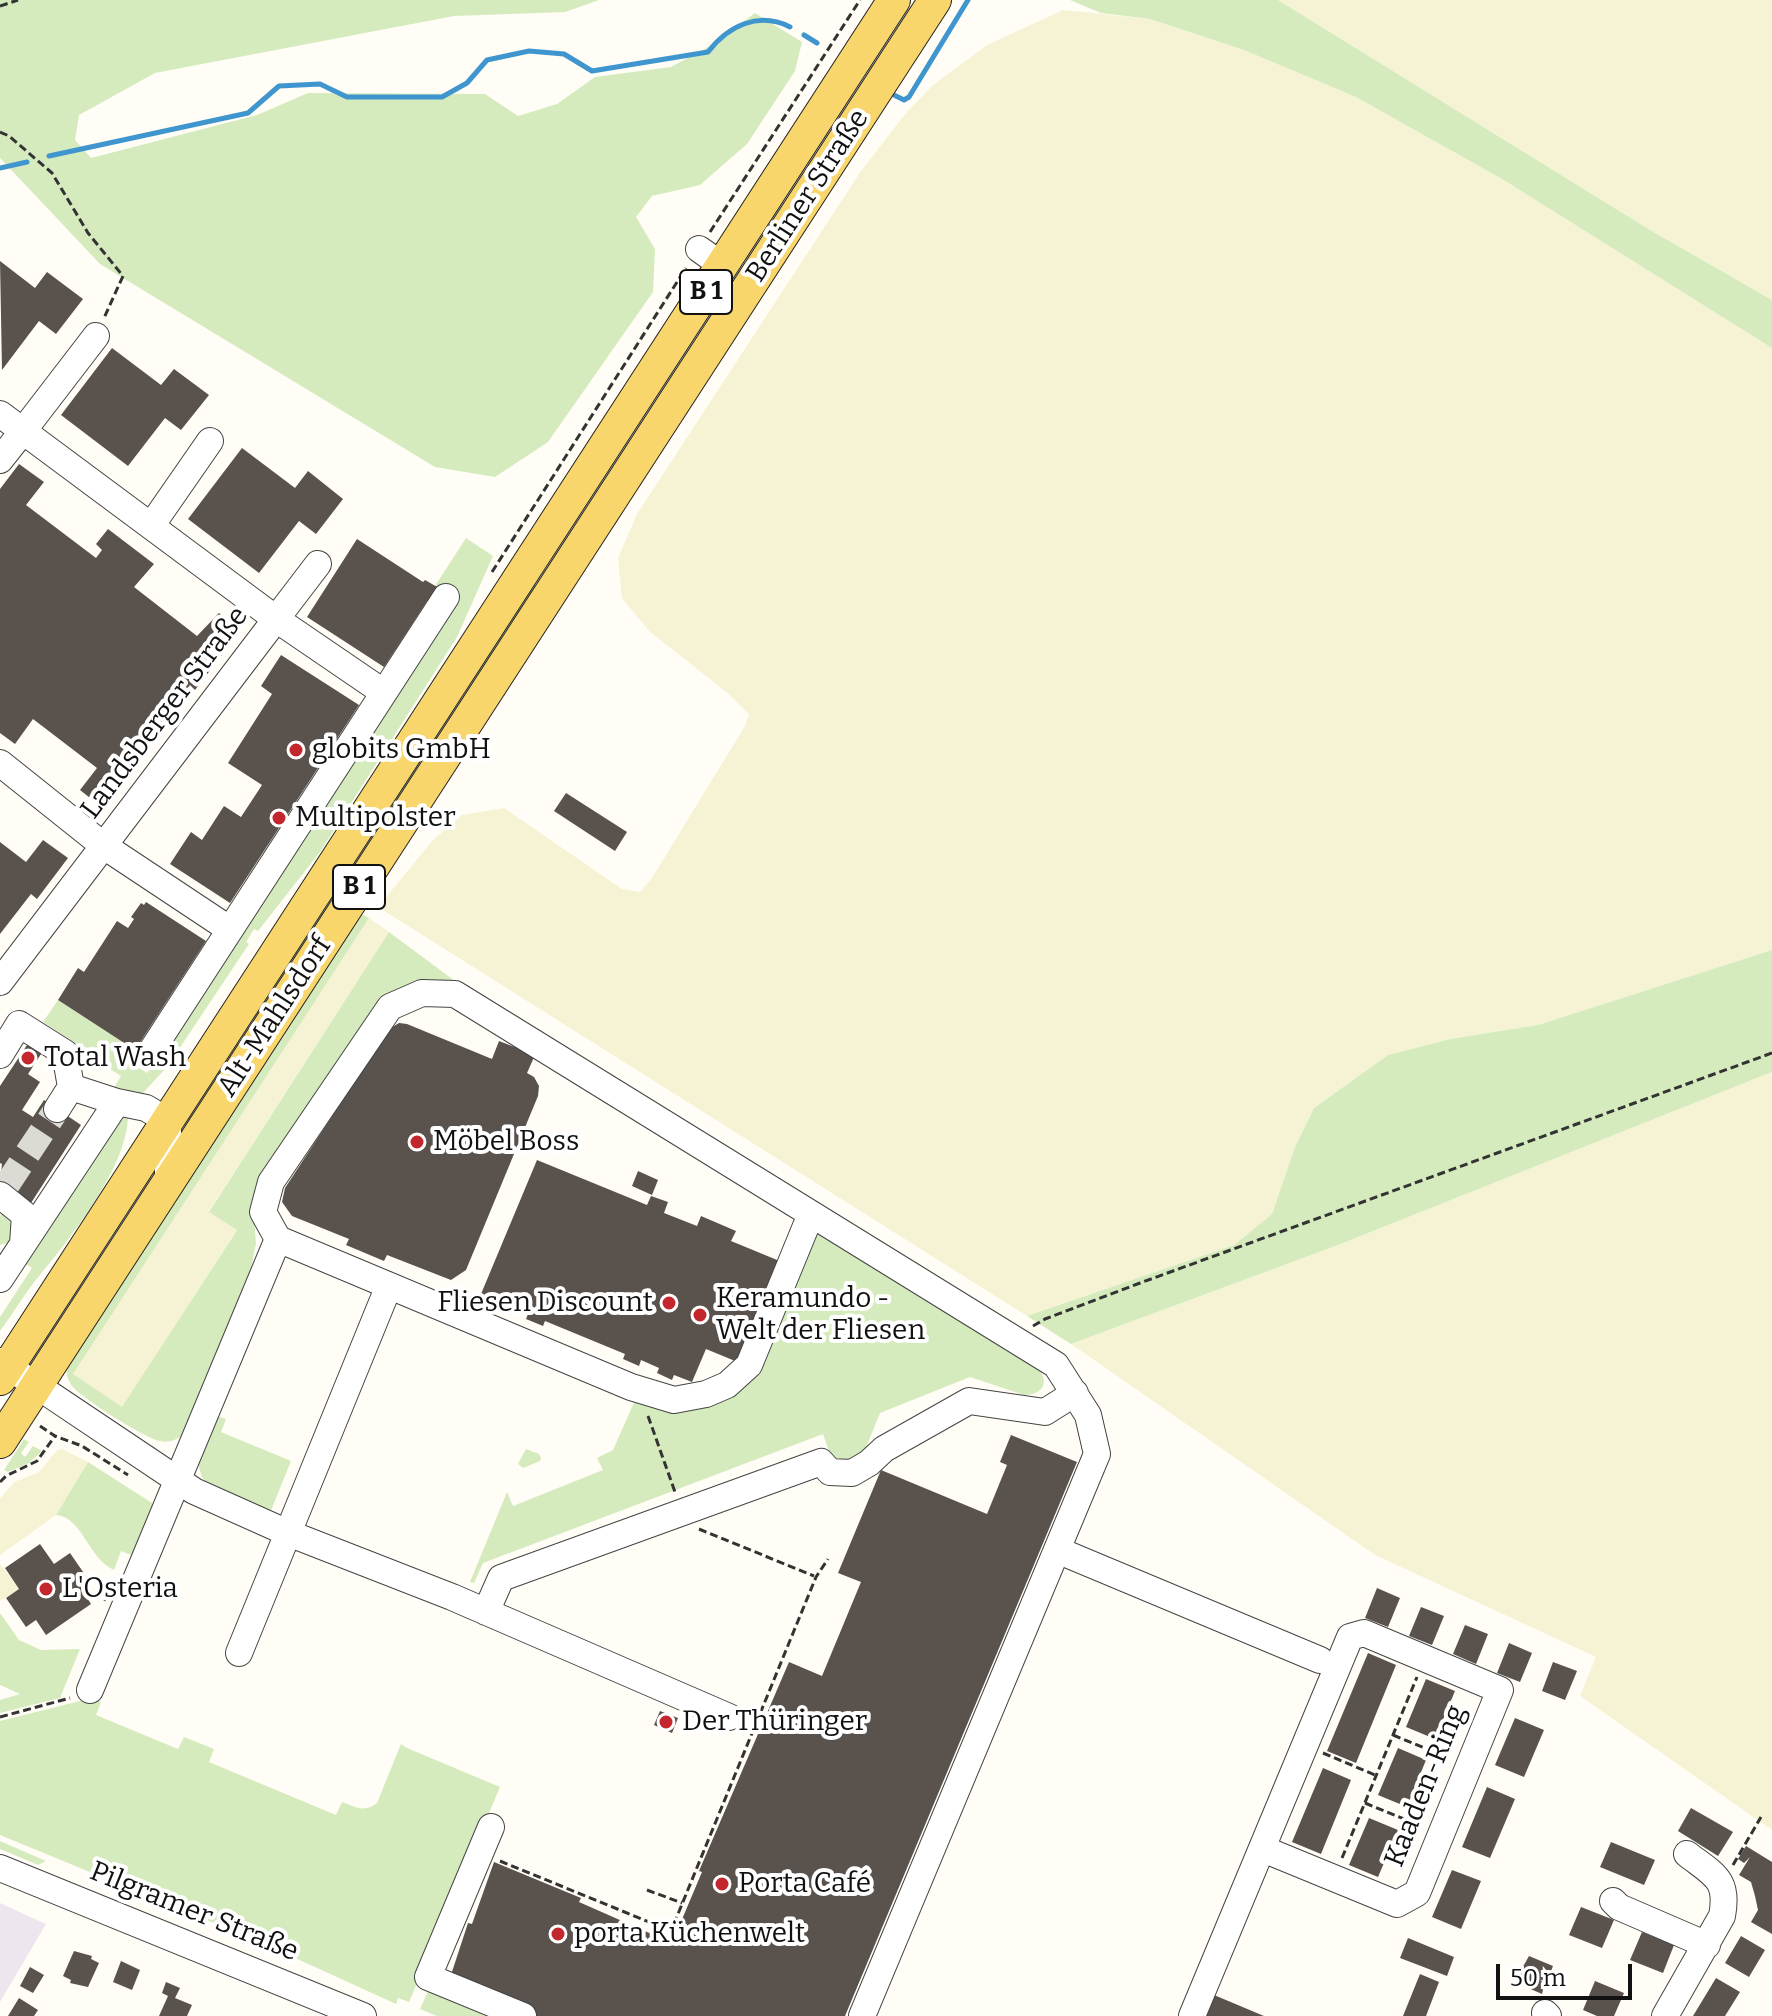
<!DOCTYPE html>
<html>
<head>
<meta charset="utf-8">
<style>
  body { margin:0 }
  #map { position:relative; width:1772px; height:2016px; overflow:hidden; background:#fffdf5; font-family:Bitter,serif }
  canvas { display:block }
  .scale { position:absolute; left:1496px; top:1964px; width:136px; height:36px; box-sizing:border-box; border:4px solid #111; border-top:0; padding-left:10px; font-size:24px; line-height:28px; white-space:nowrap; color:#111; -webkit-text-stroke:6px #fff; paint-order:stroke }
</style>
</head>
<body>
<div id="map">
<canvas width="1772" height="2016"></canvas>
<div class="scale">50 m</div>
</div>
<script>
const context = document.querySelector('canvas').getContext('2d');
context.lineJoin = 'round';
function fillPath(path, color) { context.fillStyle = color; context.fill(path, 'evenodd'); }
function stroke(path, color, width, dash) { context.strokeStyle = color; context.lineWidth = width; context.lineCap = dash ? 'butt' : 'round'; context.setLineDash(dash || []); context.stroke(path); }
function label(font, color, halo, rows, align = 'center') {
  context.font = font + ' Bitter,serif'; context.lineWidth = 8; context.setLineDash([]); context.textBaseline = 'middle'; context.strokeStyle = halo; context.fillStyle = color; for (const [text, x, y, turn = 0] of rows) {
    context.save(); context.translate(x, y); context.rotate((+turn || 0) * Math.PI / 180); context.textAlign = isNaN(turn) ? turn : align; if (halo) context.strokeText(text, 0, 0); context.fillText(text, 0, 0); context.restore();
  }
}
fillPath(new Path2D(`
  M0 1903 46 1924 0 2002Z`), '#eee6ef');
fillPath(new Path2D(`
  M1278 0H1772V300L1650 230Z
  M1063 10 1150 19 1244 50 1356 97 1502 179 1772 348V950L1538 1025 1450 1039 1388 1055 1314 1108 1295 1147 1272 1214 1234 1245 1027 1316 378 907 433 840 462 815 504 808 622 889 640 892 652 878 745 726 749 714 730 695 649 631 622 598 618 558 637 514 861 171 906 113 933 85 987 45Z
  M369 918 389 932 209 1211 237 1229 122 1408 72 1374Z
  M1772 1072V1830L1580 1696 1596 1657 1375 1555 1071 1344 1338 1245Z
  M62 1449 88 1462 56 1515 0 1555V1499L14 1482 39 1472 57 1450Z
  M0 1564 19 1589 0 1601Z`), '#f6f3d4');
fillPath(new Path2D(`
  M0 0H599L565 12 454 16 155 73 79 115 75 140 91 158 257 115 308 93 485 94 518 116 557 104 595 77 671 67 710 46 755 13 802 42 795 71 747 144 700 185 652 196 636 217 655 249 653 292 548 442 495 477 435 467 100 264 0 158Z
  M1070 0H1278L1650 230 1772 300V348L1502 179 1356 97 1244 50 1150 19 1101 13Z
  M466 538 493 556 457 637 320 852 258 931 254 929 246 942 249 944 167 1067 157 1060 458 599 435 586Z
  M529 581 541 589 187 1126 183 1123Z
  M355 910 369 918 73 1374 122 1407 237 1230 209 1212 389 932 463 987C415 981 401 980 367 1017L258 1183 254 1216 256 1244 247 1286 183 1435C177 1440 168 1443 160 1441 146 1439 82 1398 73 1387 67 1380 66 1372 66 1363Z
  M1772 950V1072L1338 1245 1071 1344 1027 1316 1234 1245 1272 1214 1295 1147 1314 1108 1388 1055 1450 1039 1538 1025Z
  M58 1000 135 1050 159 1013 166 1017 136 1066 147 1073 152 1067 149 1064 151 1060 165 1069 141 1095 114 1088 121 1076 77 1048 79 1045 43 1022Z
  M128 1115C128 1166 71 1237 40 1275 25 1292 14 1313 0 1331V1317L32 1268 21 1261 112 1118Z
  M5 1208 14 1220 11 1242 0 1245V1216Z
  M822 1233 1039 1369C1050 1384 1041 1395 1024 1395L970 1377 880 1413 863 1455 844 1463 831 1457 823 1434 483 1563 474 1583 470 1582 507 1492 513 1506 603 1470 597 1458 613 1450 636 1398 718 1396 816 1234Z
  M217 1416 226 1419 221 1432 291 1461 270 1513 208 1486C188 1459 204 1441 217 1416Z
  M24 1439 29 1442 21 1453 25 1457 33 1446 42 1451 29 1463 8 1472 4 1470Z
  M526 1449 539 1454 541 1458 540 1461 523 1468 518 1464Z
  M88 1462 152 1503V1511L134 1556 121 1551 114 1570C88 1559 83 1517 56 1515Z
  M0 1613 19 1640 41 1650 80 1649 60 1698 0 1713V1700L20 1694 0 1685Z
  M92 1698 101 1702 96 1715 178 1749 184 1737 214 1749 209 1762 336 1815 342 1802C356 1807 364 1813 377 1803L401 1744 407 1748 500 1787 409 2002 398 1998 396 2004 260 1942 0 1835V1721Z
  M0 1841 46 1861 38 1865 0 1849Z
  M428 1991 498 2016H437L420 2009Z`), '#d5ebbd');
stroke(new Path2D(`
  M804 35 817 43
  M894 95 904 100 909 97 968 0
  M49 156 248 113 279 86 320 84 347 97H442L467 83 487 60 529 51 564 54 592 71 708 52C728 26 758 11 790 27
  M0 168 27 162`), '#3f96cf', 5);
fillPath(new Path2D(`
  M0 261 35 288 47 272 83 299 56 334 39 321 2 370Z
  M112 348 161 385 174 369 209 395 181 430 165 418 128 466 61 415Z
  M242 448 295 488 308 471 343 499 316 534 299 521 259 573 188 519Z
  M19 464 44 482 26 505 96 558 102 550 96 544 108 529 154 564 134 587 197 636 219 613 232 623 226 631 235 638 195 690 190 685 129 764 135 768 104 809 80 790 97 768 33 719 15 744 0 733V489Z
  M357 539 423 582 425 580 439 588 430 603 427 601 384 667 307 617Z
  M281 655 359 705 288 814 290 816 281 830 279 828 230 903 170 864 191 832 202 840 224 806 241 817 262 785 228 763 272 694 261 686Z
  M566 793 627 832 615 851 554 811Z
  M43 840 68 858 37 899 31 894 0 934V842L26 862Z
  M146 902 206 941 135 1050 58 1000 78 968 84 972 117 921 128 928 134 919 131 917 141 903 144 905Z
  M399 1023 407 1024 492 1059 499 1041 535 1055 527 1073 534 1077 539 1086 538 1096 466 1270 451 1280 387 1255 384 1261 346 1245 349 1239 292 1216 282 1202 285 1188 389 1029Z
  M29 1042 43 1051 28 1074 40 1082 22 1110 33 1117 44 1100 81 1125 31 1203 0 1182 2 1164 0 1163V1086Z
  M537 1160 647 1205 651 1196 668 1202 664 1213 697 1226 701 1216 736 1231 731 1241 782 1262 740 1363 706 1349 692 1382 674 1375 672 1380 657 1373 659 1368 641 1360 639 1366 623 1359 625 1354 545 1321 543 1326 526 1319 528 1314 481 1294Z
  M638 1171 658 1180 652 1195 632 1186Z
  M1011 1435 1077 1462 845 2016H533L449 1981 468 1923 472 1924 494 1862 581 1898 579 1902 672 1943 702 1872 699 1871 789 1662 822 1676 861 1582 838 1573 881 1470 987 1514 1007 1465 1000 1462Z
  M40 1544 54 1564 70 1553 90 1582 81 1588 91 1604 46 1635 36 1620 26 1627 6 1598 19 1589 5 1568Z
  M1377 1588 1400 1598 1388 1627 1365 1618Z
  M1421 1607 1444 1616 1432 1645 1409 1636Z
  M1465 1625 1488 1634 1476 1664 1453 1654Z
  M1509 1643 1532 1653 1520 1682 1497 1673Z
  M1368 1653 1396 1665 1356 1763 1327 1751Z
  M1553 1662 1577 1671 1565 1700 1542 1691Z
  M1426 1679 1455 1691 1435 1739 1406 1727Z
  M660 1711 678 1718 672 1733 654 1725Z
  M1515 1718 1544 1730 1524 1777 1495 1765Z
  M1398 1748 1426 1760 1407 1807 1378 1795Z
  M1323 1768 1351 1780 1321 1854 1292 1842Z
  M1487 1787 1515 1799 1490 1858 1462 1847Z
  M1691 1808 1733 1832 1718 1856 1678 1831Z
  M1369 1818 1398 1830 1378 1877 1349 1865Z
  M1611 1842 1655 1860 1644 1885 1600 1867Z
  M1746 1846 1772 1862V1934L1751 1922 1758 1910 1755 1896 1751 1882 1739 1875 1750 1857 1744 1863 1738 1859Z
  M1452 1870 1481 1881 1461 1929 1432 1917Z
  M1581 1907 1614 1920 1602 1948 1569 1935Z
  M1642 1932 1674 1945 1663 1973 1630 1960Z
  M1741 1936 1765 1950 1749 1977 1725 1963Z
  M1408 1938 1454 1957 1447 1976 1400 1958Z
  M74 1951 92 1956 91 1959 99 1963 88 1987 70 1983 71 1980 63 1976Z
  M1529 1956 1553 1966 1542 1994 1526 1987 1527 1984 1516 1979Z
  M121 1961 140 1970 132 1990 113 1982Z
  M30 1967 44 1975 33 1993 20 1986Z
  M1420 1974 1439 1982 1426 2016H1403Z
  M1716 1978 1740 1992 1725 2016H1693Z
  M1595 1981 1624 1993 1614 2016H1597L1583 2010Z
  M166 1982 180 1988 175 1998 192 2005 187 2016H159L168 1996 162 1993Z
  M1214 1995 1264 2016H1205Z
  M19 1998 38 2010 34 2016H8Z`), '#5a524d');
stroke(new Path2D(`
  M6 1186 57 1109`), '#dbdad3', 26, [26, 13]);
const minor = new Path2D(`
  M699 249 723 266
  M0 414 23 431 96 336
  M0 460 23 431 276 619 0 982
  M151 526 210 441
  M318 564 276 619 383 692
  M0 763 104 846 229 929
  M150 1053 446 597
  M0 1055 19 1024 65 1053 71 1087
  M57 1109 71 1087 117 1102
  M0 1195 25 1215 23 1244
  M278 1239 631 1387 674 1400 706 1394 727 1385 749 1365 811 1214
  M0 1279 117 1102 146 1108 168 1121V1182
  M0 1361 194 1491 288 1533 452 1597 729 1717
  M1057 1550 1320 1660
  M486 1612 501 1578 821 1462 830 1472 852 1473 869 1463 884 1449 969 1401 1045 1412 1075 1393
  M239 1653 388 1288
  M90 1690 278 1239 263 1212 271 1182 390 1007 422 993 455 994 1056 1365 1088 1415 1097 1454 862 2016
  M491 1827 428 1977 523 2016
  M0 1868 363 2016
  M1613 1901 1619 1907 1707 1945
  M1545 2013 1548 2016
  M1192 2016 1350 1637 1364 1633 1500 1690 1417 1893 1397 1904 1263 1849
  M1665 2016 1722 1916C1729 1879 1714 1875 1687 1854`);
const major = new Path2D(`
  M0 1379 894 0
  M0 1442 935 0`);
stroke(minor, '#444', 28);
stroke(major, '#222', 34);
stroke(new Path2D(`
  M0 6 18 0
  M0 132 9 136 52 173 88 233 123 276 104 318
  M710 232 860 0
  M492 572 686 268
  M1033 1326 1045 1319 1140 1283 1772 1053
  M648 1416 675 1492
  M40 1426 55 1436 82 1446 128 1475
  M0 1482 6 1476 37 1461 55 1436
  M699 1529 814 1576
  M82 1590 106 1600
  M0 1717 70 1698
  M1393 1735 1449 1758
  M1323 1753 1375 1775
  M1365 1803 1421 1826
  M1342 1858 1417 1677
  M500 1861 671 1931 816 1577 828 1559
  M1733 1865 1761 1817
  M647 1890 682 1903`), '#333', 3, [8, 4]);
stroke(minor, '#fff', 26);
stroke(major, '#f9d66b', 32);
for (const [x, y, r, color] of [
  [296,750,8,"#c4262e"],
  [279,818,8,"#c4262e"],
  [28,1058,8,"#c4262e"],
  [417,1142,8,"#c4262e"],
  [669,1303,8,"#c4262e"],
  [700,1315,8,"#c4262e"],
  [46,1589,8,"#c4262e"],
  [666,1722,8,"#c4262e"],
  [722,1884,8,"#c4262e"],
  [558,1934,8,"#c4262e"]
]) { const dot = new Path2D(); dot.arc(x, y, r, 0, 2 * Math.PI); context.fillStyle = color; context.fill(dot); stroke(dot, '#fff', 3); }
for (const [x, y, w] of [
  [706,292,52],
  [359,887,52]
]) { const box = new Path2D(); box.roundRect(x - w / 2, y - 22, w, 44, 6); context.fillStyle = '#fff'; context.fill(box); stroke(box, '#111', 2); }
label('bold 26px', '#111', null, [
  ["B 1",706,292],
  ["B 1",359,887]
]);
label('28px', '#111', '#fff', [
  ["Berliner Straße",808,196,-57],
  ["Landsberger Straße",165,713,-53],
  ["Alt-Mahlsdorf",275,1017,-57],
  ["Kaaden-Ring",1426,1786,-68],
  ["Pilgramer Straße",194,1912,22]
]);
label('28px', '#111', '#fff', [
  ["globits GmbH",312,750],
  ["Multipolster",295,818],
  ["Total Wash",44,1058],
  ["Möbel Boss",433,1142],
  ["Keramundo -",716,1299],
  ["Welt der Fliesen",716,1331],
  ["Fliesen Discount",653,1303,"right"],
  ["L'Osteria",62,1589],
  ["Der Thüringer",682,1722],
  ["Porta Café",738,1884],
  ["porta Küchenwelt",574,1934]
], 'left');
</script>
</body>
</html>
